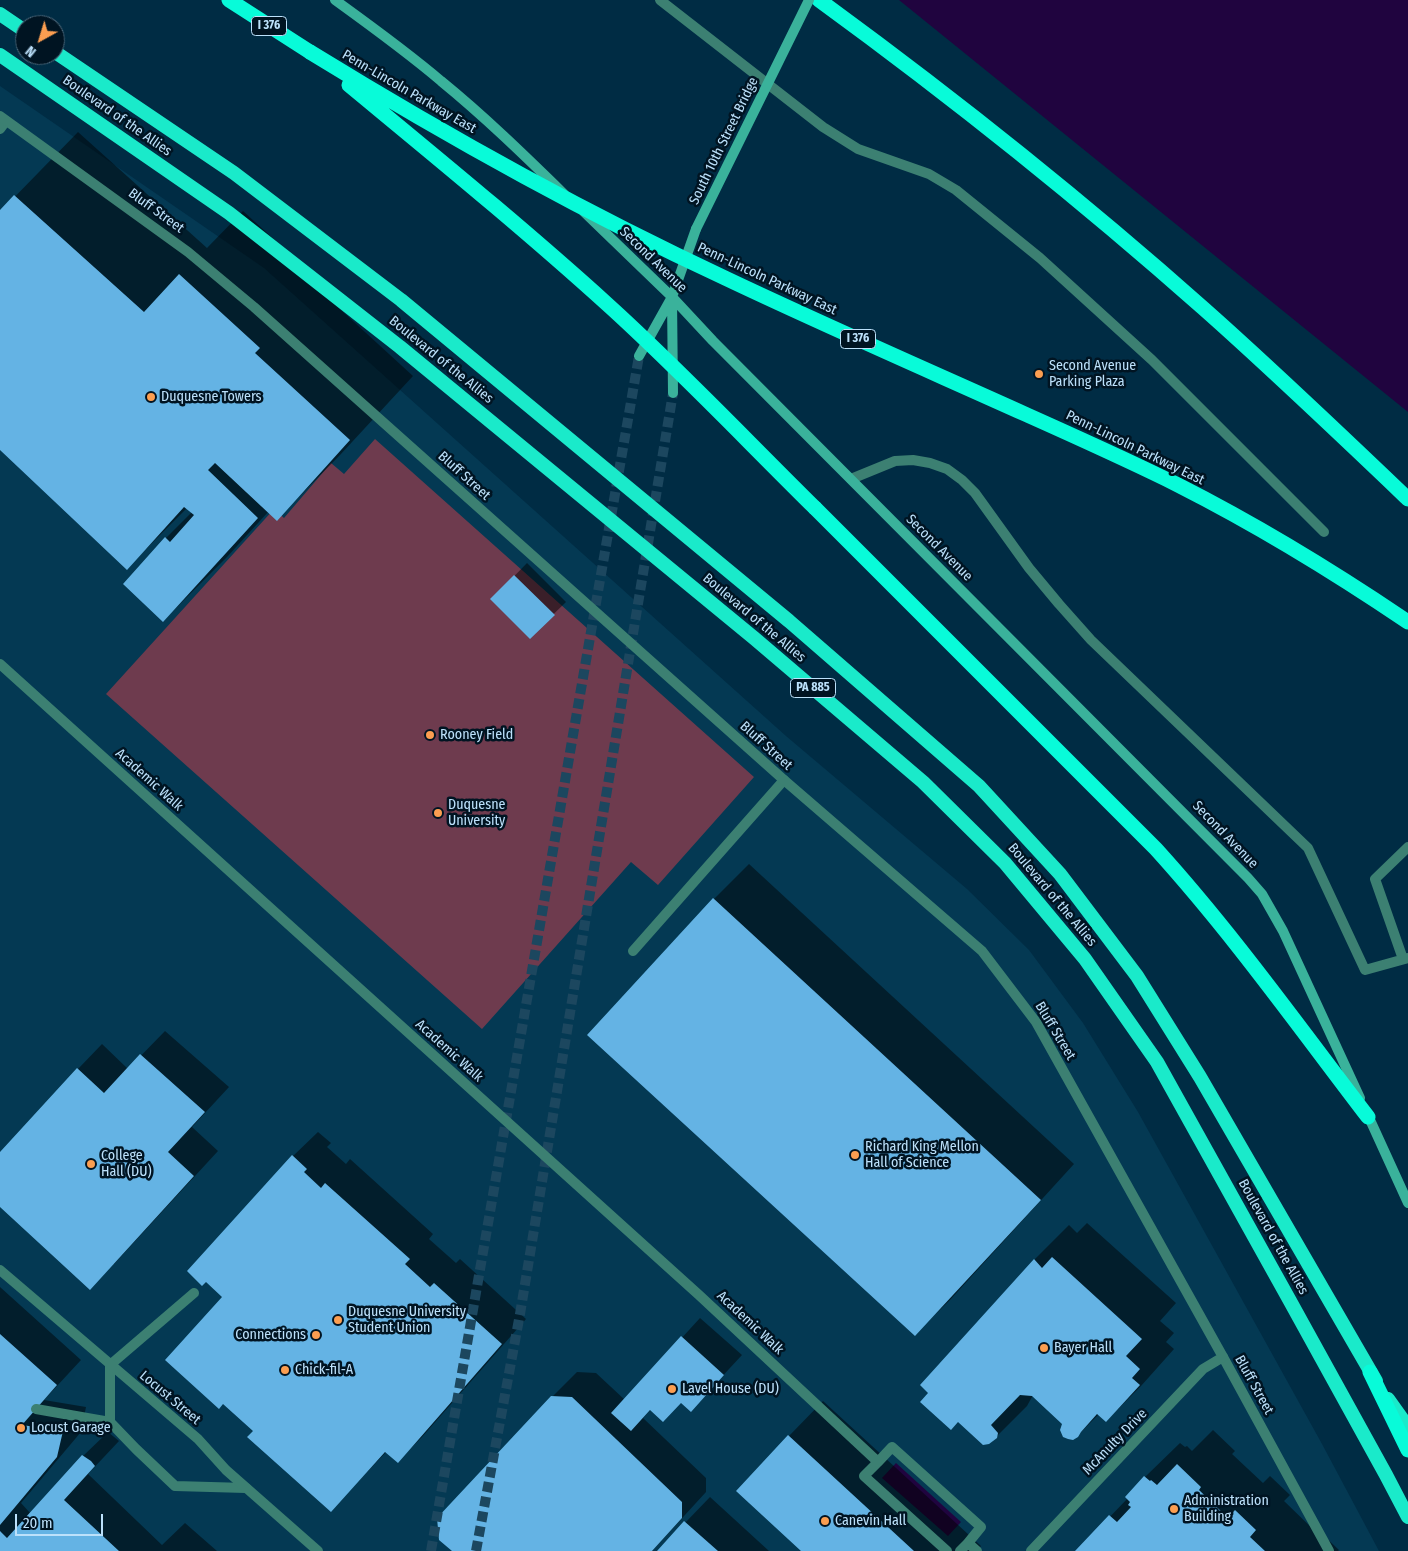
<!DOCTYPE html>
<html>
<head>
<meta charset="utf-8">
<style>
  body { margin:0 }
  #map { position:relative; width:1408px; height:1551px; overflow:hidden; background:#002c44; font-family:"Fira Sans Condensed",sans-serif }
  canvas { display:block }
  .north { position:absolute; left:15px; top:15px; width:50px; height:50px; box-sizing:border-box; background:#001422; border:1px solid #4b6679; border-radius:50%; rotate:219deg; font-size:14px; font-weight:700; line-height:20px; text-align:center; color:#bce1fb }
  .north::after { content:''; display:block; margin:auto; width:18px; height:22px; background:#fb9e51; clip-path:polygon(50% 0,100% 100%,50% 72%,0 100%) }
  .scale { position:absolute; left:15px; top:1514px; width:88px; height:22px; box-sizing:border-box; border:2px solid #bce1fb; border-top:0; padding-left:6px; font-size:15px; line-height:18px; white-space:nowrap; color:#bce1fb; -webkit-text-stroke:4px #001422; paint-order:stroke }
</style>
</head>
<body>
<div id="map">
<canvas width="1408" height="1551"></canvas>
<div class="north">N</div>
<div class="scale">20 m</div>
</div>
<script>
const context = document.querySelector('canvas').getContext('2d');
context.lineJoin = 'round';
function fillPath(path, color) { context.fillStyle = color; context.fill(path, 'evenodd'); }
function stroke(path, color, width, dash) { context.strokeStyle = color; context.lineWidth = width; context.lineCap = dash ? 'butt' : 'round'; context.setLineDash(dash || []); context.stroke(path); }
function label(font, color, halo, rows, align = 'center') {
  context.font = font + ' "Fira Sans Condensed",sans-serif'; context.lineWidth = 5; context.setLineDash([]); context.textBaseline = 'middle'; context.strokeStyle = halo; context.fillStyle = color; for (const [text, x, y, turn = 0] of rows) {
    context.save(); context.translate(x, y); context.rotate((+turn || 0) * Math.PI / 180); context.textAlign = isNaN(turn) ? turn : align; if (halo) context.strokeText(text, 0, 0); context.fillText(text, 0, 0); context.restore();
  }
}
fillPath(new Path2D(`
  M0 86 264 268 786 736 967 889 1029 950 1083 1023 1138 1112 1322 1444 1379 1551H0Z`), '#043953');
fillPath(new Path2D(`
  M375 439 754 777 658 885 631 862 482 1029 106 694 274 509 284 518 331 463 344 474Z`), '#6e3b4e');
fillPath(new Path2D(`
  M899 0H1408V412Z
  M896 1463 961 1522 948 1536 882 1478Z`), '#20043f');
fillPath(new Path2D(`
  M78 132 207 248 243 211 323 284 318 289 413 376 340 455 277 519 269 511 227 557 163 621 166 538 192 512 187 508 127 568 0 449V212Z
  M527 563 566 602 530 637 492 599Z
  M749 864 1074 1164 950 1300 915 1334 589 1035 714 899Z
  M165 1031 229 1087 192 1127 218 1151 114 1264 0 1206V1154L78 1069 102 1044 128 1069Z
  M318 1132 331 1143 327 1147 346 1164 350 1159 433 1234 429 1239 456 1263 460 1259 526 1319 422 1437 398 1461 387 1451 331 1510 254 1431 223 1297 206 1280 189 1271 293 1156Z
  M1087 1223 1176 1303 1160 1321 1174 1333 1166 1342 1174 1349 1141 1386 1106 1421 1099 1414 1077 1436 1033 1395 1027 1406 992 1441 986 1444 1034 1260 1069 1225 1077 1233Z
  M0 1287 81 1360 44 1400 86 1407 81 1432 21 1503 31 1514 83 1456 108 1432 119 1441 88 1474 162 1545 185 1523 217 1551H0Z
  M700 1318 742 1355 691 1410 682 1402 651 1409 643 1418 706 1478V1492L652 1551H454L552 1397 577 1372 596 1373 625 1400Z
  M823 1401 981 1546 977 1551H803L738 1491 789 1436Z
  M1213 1430 1235 1451 1232 1454 1263 1483 1270 1476 1290 1495 1284 1501 1315 1531 1317 1529 1339 1550 1338 1551H1077L1128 1498 1145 1477 1180 1443 1185 1447 1187 1446 1192 1451Z
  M710 1497 769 1551H658Z`), '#0007');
fillPath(new Path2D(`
  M14 195 144 312 179 274 260 348 255 353 350 440 277 521 215 463 208 470 258 518 163 622 123 584 165 537 170 542 194 515 184 507 127 570 0 450V210Z
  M514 575 555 615 530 639 490 599Z
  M713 898 1041 1200 915 1336 587 1035Z
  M140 1054 205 1112 168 1152 194 1176 90 1290 0 1207V1152L77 1068 104 1093Z
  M292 1155 307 1169 304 1172 321 1188 325 1183 410 1259 405 1264 430 1287 434 1283 502 1344 398 1463 385 1452 331 1512 247 1437 253 1431 223 1404 219 1409 165 1360 222 1297 206 1282 202 1286 187 1271Z
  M1052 1257 1142 1339 1126 1356 1140 1369 1132 1378 1140 1385 1106 1422 1097 1414 1081 1432 1078 1437 1073 1440 1068 1439 1063 1437 1060 1430 1062 1424 1032 1396 1020 1395 991 1425 998 1433 997 1438 989 1444 983 1445 958 1422 951 1430 920 1402 928 1393 920 1385 1034 1259 1042 1268Z
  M0 1334 57 1385 22 1425 63 1431 57 1457 0 1525Z
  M681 1336 724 1375 691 1412 681 1403 663 1422 650 1410 631 1431 611 1413Z
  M551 1396 572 1397 682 1502V1518L652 1551H452L439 1540 437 1518Z
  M788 1435 914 1551H801L736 1491Z
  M82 1455 91 1461 95 1466 64 1500 119 1551H0V1531L7 1538Z
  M1177 1464 1201 1487 1199 1490 1228 1518 1235 1510 1256 1530 1250 1537 1265 1551H1075L1109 1515 1117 1522 1131 1507 1128 1505 1130 1502 1125 1497 1144 1476 1150 1481 1151 1480 1157 1485Z
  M684 1521 718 1551H657Z`), '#64b3e4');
stroke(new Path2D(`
  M431 1551 639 356
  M476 1551 520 1314 673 393`), '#1c475f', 10, [10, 5]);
stroke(new Path2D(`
  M660 0 823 127 858 149 929 174 956 190 1040 258 1152 360 1324 532
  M0 129 6 121
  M851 479 895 461 913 460 930 463 947 469 962 480 975 493 1029 568 1059 604 1091 640 1308 848 1365 970 1408 958
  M633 951 784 780
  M1403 959 1375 879 1408 847
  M194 1293 110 1365V1422L136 1449 175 1486 246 1488
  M1223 1357 1329 1551
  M36 1409 110 1422`), '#3c8072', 10);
stroke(new Path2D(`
  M0 664 699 1295 878 1462 864 1476 947 1551
  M878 1462 892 1447 981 1527 968 1543
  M960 1551 968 1543 977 1551`), '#3c8072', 10);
stroke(new Path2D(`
  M0 116 188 252 254 307 784 780 982 951 1036 1022 1223 1357 1203 1369 1031 1551
  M0 1270 198 1439 226 1470 318 1551`), '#3c8072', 10);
stroke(new Path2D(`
  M335 0C371 26 407 52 441 81 484 116 524 155 564 194
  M584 212 672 297 713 341 1248 878 1262 894 1283 931 1360 1098
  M672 298 673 393
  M639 356 672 297 696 229
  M1366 1111 1408 1203`), '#3ab29b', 10);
stroke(new Path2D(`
  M0 14 25 31
  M55 52 234 173 401 300 789 621 979 786 1060 874 1137 976 1200 1077 1376 1381
  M0 55 229 213 400 347 754 638 923 782 1005 863 1085 959 1157 1062 1290 1301 1386 1475 1408 1517
  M1388 1399 1408 1427`), '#1aeaca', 14);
stroke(new Path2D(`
  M229 0 310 52
  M819 0C952 97 1080 199 1203 308 1273 370 1341 435 1408 499
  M815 508 1156 849C1233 934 1299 1027 1368 1117
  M1370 1372 1408 1450`), '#08fbd9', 15);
stroke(new Path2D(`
  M696 229 809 0`), '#3ab29b', 10);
stroke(new Path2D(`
  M310 52C445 135 581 211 725 278 824 325 925 369 1025 414 1076 437 1128 460 1178 485 1257 525 1334 572 1408 622
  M349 85C436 157 523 228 607 304 679 369 746 440 815 508`), '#08fbd9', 15);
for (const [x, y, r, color] of [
  [1039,374,5,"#fb9e51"],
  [151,397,5,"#fb9e51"],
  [430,735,5,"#fb9e51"],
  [438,813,5,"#fb9e51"],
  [855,1155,5,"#fb9e51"],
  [91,1164,5,"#fb9e51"],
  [338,1320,5,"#fb9e51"],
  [316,1335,5,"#fb9e51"],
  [1044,1348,5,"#fb9e51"],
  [285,1370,5,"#fb9e51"],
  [672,1389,5,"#fb9e51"],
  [21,1428,5,"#fb9e51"],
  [1174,1509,5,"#fb9e51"],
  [825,1521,5,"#fb9e51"]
]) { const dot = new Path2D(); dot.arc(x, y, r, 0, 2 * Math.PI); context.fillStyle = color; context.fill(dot); stroke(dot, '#001422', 2); }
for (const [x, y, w] of [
  [269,26,35],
  [858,339,35],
  [813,688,45]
]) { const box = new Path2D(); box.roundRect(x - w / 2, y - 9.5, w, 19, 4); context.fillStyle = '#001422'; context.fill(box); stroke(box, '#bce1fb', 1); }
label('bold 12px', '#bce1fb', null, [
  ["I 376",269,26],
  ["I 376",858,339],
  ["PA 885",813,688]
]);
label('14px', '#bce1fb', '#001422', [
  ["Penn-Lincoln Parkway East",409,92,30],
  ["Boulevard of the Allies",117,116,35],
  ["South 10th Street Bridge",724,141,-64],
  ["Bluff Street",156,211,36],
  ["Second Avenue",653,260,44],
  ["Penn-Lincoln Parkway East",767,279,25],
  ["Boulevard of the Allies",441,360,39],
  ["Penn-Lincoln Parkway East",1135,448,26],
  ["Bluff Street",464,476,42],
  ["Second Avenue",939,548,45],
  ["Boulevard of the Allies",754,618,40],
  ["Bluff Street",766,746,42],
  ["Academic Walk",149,780,42],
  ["Second Avenue",1225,835,46],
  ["Boulevard of the Allies",1052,895,50],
  ["Bluff Street",1055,1031,59],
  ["Academic Walk",449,1051,42],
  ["Boulevard of the Allies",1273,1237,61],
  ["Academic Walk",750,1323,43],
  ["Bluff Street",1254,1385,61],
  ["Locust Street",170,1398,40],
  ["McAnulty Drive",1115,1442,-46]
]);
label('14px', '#bce1fb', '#001422', [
  ["Second Avenue",1049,366],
  ["Parking Plaza",1049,382],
  ["Duquesne Towers",161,397],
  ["Rooney Field",440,735],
  ["Duquesne",448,805],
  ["University",448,821],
  ["Richard King Mellon",865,1147],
  ["Hall of Science",865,1163],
  ["College",101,1156],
  ["Hall (DU)",101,1172],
  ["Duquesne University",348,1312],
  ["Student Union",348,1328],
  ["Connections",306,1335,"right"],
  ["Bayer Hall",1054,1348],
  ["Chick-fil-A",295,1370],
  ["Lavel House (DU)",682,1389],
  ["Locust Garage",31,1428],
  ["Administration",1184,1501],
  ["Building",1184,1517],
  ["Canevin Hall",835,1521]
], 'left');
</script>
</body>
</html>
